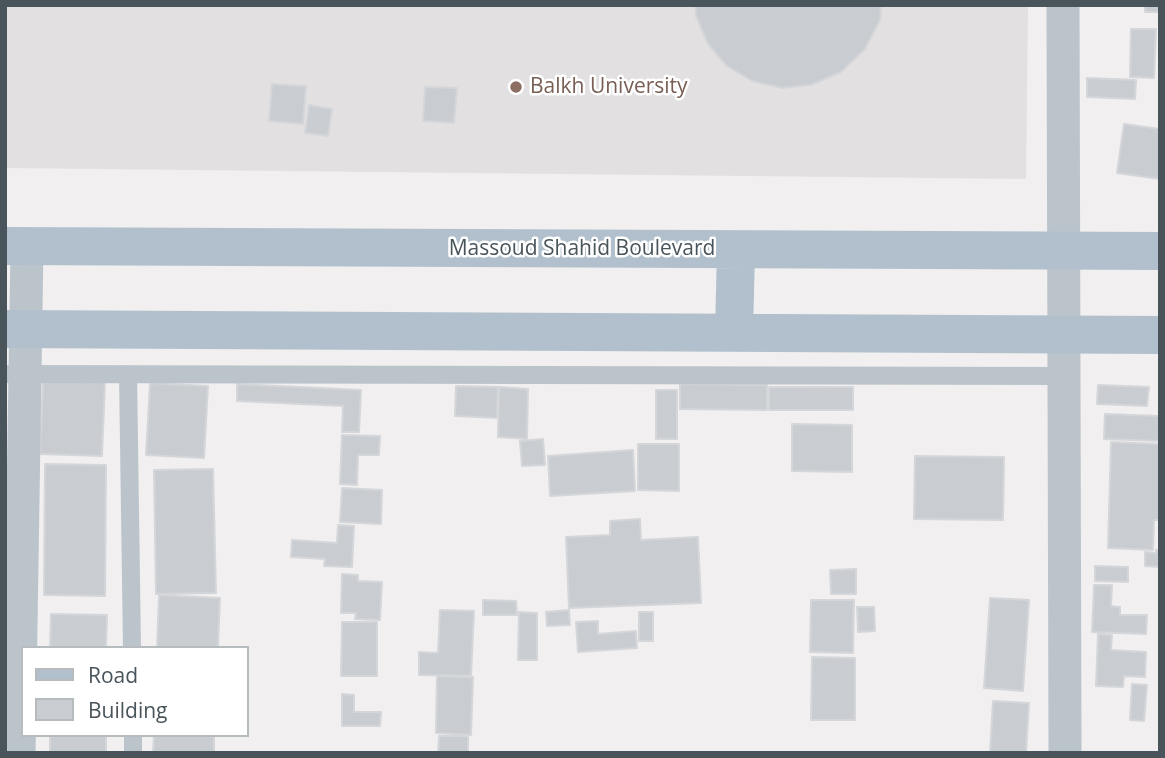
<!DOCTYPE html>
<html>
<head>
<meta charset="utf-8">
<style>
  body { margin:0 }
  #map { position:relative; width:1165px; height:758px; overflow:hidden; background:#f1efef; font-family:"Open Sans",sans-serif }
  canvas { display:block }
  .frame { position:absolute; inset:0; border:7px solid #49545b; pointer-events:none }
  .legend { position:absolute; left:21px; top:646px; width:228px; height:91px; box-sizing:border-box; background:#fff; border:2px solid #b6bbbd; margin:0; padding:9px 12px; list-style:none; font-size:21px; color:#49545b }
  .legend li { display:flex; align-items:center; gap:14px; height:35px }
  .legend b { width:35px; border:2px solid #b6bbbd }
</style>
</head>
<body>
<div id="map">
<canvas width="1165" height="758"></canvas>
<div class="frame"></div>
<ul class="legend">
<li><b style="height:9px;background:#b1c0cc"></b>Road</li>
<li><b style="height:19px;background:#c9cdd1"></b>Building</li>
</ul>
</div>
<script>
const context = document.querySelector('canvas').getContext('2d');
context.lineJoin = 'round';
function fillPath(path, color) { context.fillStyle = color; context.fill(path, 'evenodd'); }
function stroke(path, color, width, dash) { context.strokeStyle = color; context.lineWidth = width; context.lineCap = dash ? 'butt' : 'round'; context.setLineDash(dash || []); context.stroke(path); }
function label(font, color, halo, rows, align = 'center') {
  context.font = font + ' "Open Sans",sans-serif'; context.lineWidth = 5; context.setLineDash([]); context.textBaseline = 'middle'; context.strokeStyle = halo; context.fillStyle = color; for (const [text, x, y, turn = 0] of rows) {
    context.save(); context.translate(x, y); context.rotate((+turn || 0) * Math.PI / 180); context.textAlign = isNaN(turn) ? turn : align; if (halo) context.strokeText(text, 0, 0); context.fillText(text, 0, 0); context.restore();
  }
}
fillPath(new Path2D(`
  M5 5H1028L1026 179 5 168Z`), '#e2e0e1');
const building = new Path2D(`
  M695 5H881L880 20 865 49 841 72 811 85 782 88 752 81 727 66 708 44 696 16Z
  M1145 5H1160V12H1145Z
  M1131 29H1156L1154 78 1130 77Z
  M1087 78 1136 80 1135 99 1087 97Z
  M272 84 306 86 303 124 269 121Z
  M425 87 457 88 454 123 423 121Z
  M309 105 332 109 328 136 305 133Z
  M1124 124 1160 129V179L1117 173Z
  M43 380 105 381 102 456 40 454Z
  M150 383 208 386 204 458 146 455Z
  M237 384 361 390 359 432H342L343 406 237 401Z
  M680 384 767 385V410L680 409Z
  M1098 385 1149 387 1147 406 1097 404Z
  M456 386 498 387 497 418 455 416Z
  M499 387 528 389 527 439 498 437Z
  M769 387H853V410H769Z
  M656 390H677V439H656Z
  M1105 414 1160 416V441L1104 439Z
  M792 424 852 425V472L792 471Z
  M342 435 380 436 379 455H358L357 485 340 484Z
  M543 439 545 465 522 466 520 441Z
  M1111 442 1160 444V520H1154L1153 550 1108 548Z
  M638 444H679V491L638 490Z
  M633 450 635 491 550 496 548 456Z
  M915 456 1004 457 1003 520 914 519Z
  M45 464 106 465 105 596 44 595Z
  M213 469 216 593 156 594 154 470Z
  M342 488 382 490 381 524 340 522Z
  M640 519 641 540 698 537 701 603 569 608 566 537 610 535V521Z
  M338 525 354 526 352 567 324 566 325 559 291 557 292 540 337 543Z
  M1156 550H1160V567L1145 566V552L1156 553Z
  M1095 566 1128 567V582L1095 581Z
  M856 569V594H831L830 570Z
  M342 574 358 575V581L382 582 380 620 355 619 356 613H341Z
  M1094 585H1112L1111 606 1120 607V615H1147L1146 634 1092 632Z
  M159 595 220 598 218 648H157Z
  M990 598 1029 600 1023 691 984 688Z
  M483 600 516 601 517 615H483Z
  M811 600H854L853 653 810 652Z
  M857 607H874L875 631 858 632Z
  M440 610 474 611 471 676 419 675V652L438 653Z
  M569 610 570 625 547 626 546 612Z
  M519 612 537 613V660H518Z
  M639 612H653V641H639Z
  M51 614 107 615 106 648H50Z
  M598 621V634L636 631 637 648 578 652 576 622Z
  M342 622H377V676H341Z
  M1098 634 1112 635 1111 650 1146 652 1145 677 1124 676 1123 687 1096 686Z
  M812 657 855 658V720H811Z
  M437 676 473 677 471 735 436 733Z
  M1132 684 1147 685 1144 721 1130 720Z
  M342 694 354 695V712H381L380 726H342Z
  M993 701 1029 703 1026 753H990Z
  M50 735H106V753H50Z
  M154 735H214V753H153Z
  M439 736H468V753H438Z`);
fillPath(building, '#c9cdd1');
stroke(building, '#d4d6da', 2);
stroke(new Path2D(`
  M5 374 1065 376
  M128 374 132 648
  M133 735V753`), '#bcc4cb', 18);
stroke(new Path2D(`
  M1063 5 1065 753
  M19 753 27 246`), '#bcc4cb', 33);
stroke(new Path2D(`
  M5 246 1160 251
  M5 329 1160 335
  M734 333 736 250`), '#b1c0cc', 38);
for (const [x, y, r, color] of [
  [516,87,7,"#8d6e63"]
]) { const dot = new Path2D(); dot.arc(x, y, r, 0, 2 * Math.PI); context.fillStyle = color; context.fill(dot); stroke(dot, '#fff', 2.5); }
label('21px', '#785e54', '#fff', [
  ["Balkh University",530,87]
], 'left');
label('21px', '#49545b', '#fff', [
  ["Massoud Shahid Boulevard",582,249]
]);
</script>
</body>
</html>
